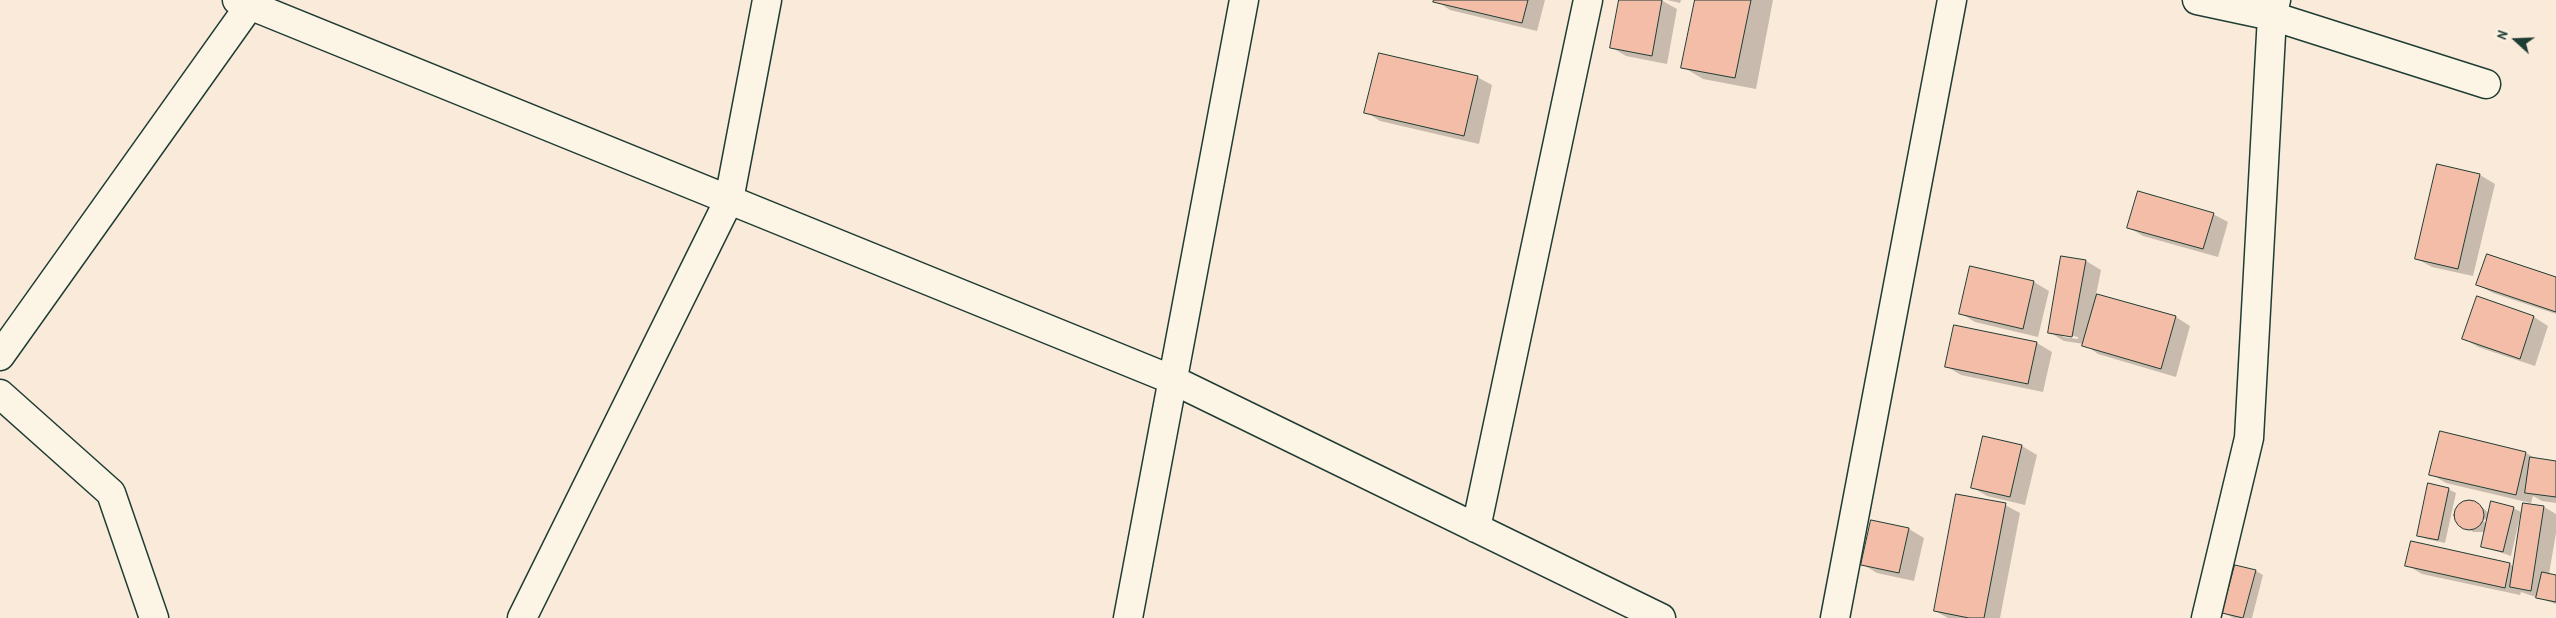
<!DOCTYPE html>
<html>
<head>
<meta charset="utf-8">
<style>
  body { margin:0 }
  #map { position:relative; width:2556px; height:618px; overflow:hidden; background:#faead9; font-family:"Patrick Hand",sans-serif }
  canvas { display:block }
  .north { position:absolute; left:2491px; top:15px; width:50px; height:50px; -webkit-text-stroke:4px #fcf5e5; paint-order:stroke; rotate:290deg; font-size:14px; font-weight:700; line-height:20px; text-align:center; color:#1f3d34 }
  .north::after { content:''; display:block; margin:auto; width:18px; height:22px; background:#1f3d34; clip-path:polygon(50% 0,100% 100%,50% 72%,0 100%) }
</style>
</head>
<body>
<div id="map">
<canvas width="2556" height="618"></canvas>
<div class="north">N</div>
</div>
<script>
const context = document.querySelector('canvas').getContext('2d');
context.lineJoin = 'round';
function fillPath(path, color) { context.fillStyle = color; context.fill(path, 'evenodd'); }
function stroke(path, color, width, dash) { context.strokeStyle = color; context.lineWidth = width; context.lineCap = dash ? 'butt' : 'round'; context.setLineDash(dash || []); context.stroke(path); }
fillPath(new Path2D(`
  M1435 0H1545L1537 31 1450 10Z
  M1620 0H1661L1677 9 1667 64 1626 56 1611 47Z
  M1667 0H1681L1680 3Z
  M1696 0H1773L1756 89 1703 79 1683 67Z
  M1477 77 1492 85 1479 144 1380 121 1366 112Z
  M2480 175 2495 184 2473 276 2432 267 2417 259Z
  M2213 214 2228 222 2218 257 2143 236 2128 227Z
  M2086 261 2101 270 2096 295 2176 317 2190 326 2176 377 2098 354 2084 344 2064 341 2049 332ZM2063 334 2078 337V339L2063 337Z
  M2556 278V314L2493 293 2478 285Z
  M2034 282 2049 291 2038 337 1975 322 1960 313Z
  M2534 317 2548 326 2535 366 2478 347 2463 338Z
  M1955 326 2037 343 2052 352 2043 392 1961 375 1946 366Z
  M2441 432 2526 453 2537 459 2556 462V503L2542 501 2533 496 2531 503 2446 483 2431 474Z
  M2022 446 2037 455 2025 505 1987 496 1972 487Z
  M2448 489 2456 493 2445 543 2426 539 2418 535Z
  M2467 501 2477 503 2490 514 2513 508 2521 512 2511 556 2482 546 2486 532H2473L2456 519 2457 510ZM2478 516 2488 521V524L2477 518Z
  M2524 504 2544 507 2556 514V533L2549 574 2556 576V604L2521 592 2520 595 2422 574 2407 565 2510 564 2514 567Z
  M2005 505 2020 513 2000 618H1948L1935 611Z
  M1872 521 1909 529 1924 538 1914 581 1877 573 1862 564Z
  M2256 571 2263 575 2252 618H2234L2223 613Z`), '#0003');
const building = new Path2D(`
  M1434 0H1528L1522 23 1433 2Z
  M1619 0H1662L1652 56 1610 48Z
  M1695 0H1751L1735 78 1681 68Z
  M1379 53 1478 76 1464 136 1364 113Z
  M2437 164 2480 174 2458 269 2415 259Z
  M2138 191 2214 213 2203 249 2127 228Z
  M2487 254 2556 277V312L2476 285Z
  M2061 256 2086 260 2072 337 2048 333Z
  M1970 266 2034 281 2023 329 1959 314Z
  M2097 294 2176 316 2161 369 2082 346Z
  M2477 296 2534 316 2520 359 2462 339Z
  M1954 325 2037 342 2028 384 1945 367Z
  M2440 431 2526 452 2516 495 2429 475Z
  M1983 436 2022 445 2010 497 1971 488Z
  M2530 457 2556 461V497L2525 493Z
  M2428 483 2449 488 2438 540 2417 536Z
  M1956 494 2006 503 1984 618H1969L1934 611Z
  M2454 515a15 15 0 1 1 30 0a15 15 0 1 1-30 0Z
  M2491 501 2514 507 2503 552 2481 547Z
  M2523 503 2544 506 2531 591 2510 587Z
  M1871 520 1909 528 1899 573 1861 565Z
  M2411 541 2510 563 2505 588 2405 566Z
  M2235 565 2256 570 2243 618 2222 613Z
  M2542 572 2556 575V602L2536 598Z`);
fillPath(building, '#f4bda8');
stroke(building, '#1f3d34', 1);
const minor = new Path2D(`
  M237 0 1173 380 1661 618
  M2197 0 2272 16 2486 84
  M0 356 250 5 251 0
  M0 394 111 493 154 618
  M1476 528 1588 0
  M522 618 729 200 767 0
  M1128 618 1244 0
  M1835 618 1952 0
  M2206 618 2249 438 2272 16 2276 0`);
stroke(minor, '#1f3d34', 31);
stroke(minor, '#fcf5e5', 28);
</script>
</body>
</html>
